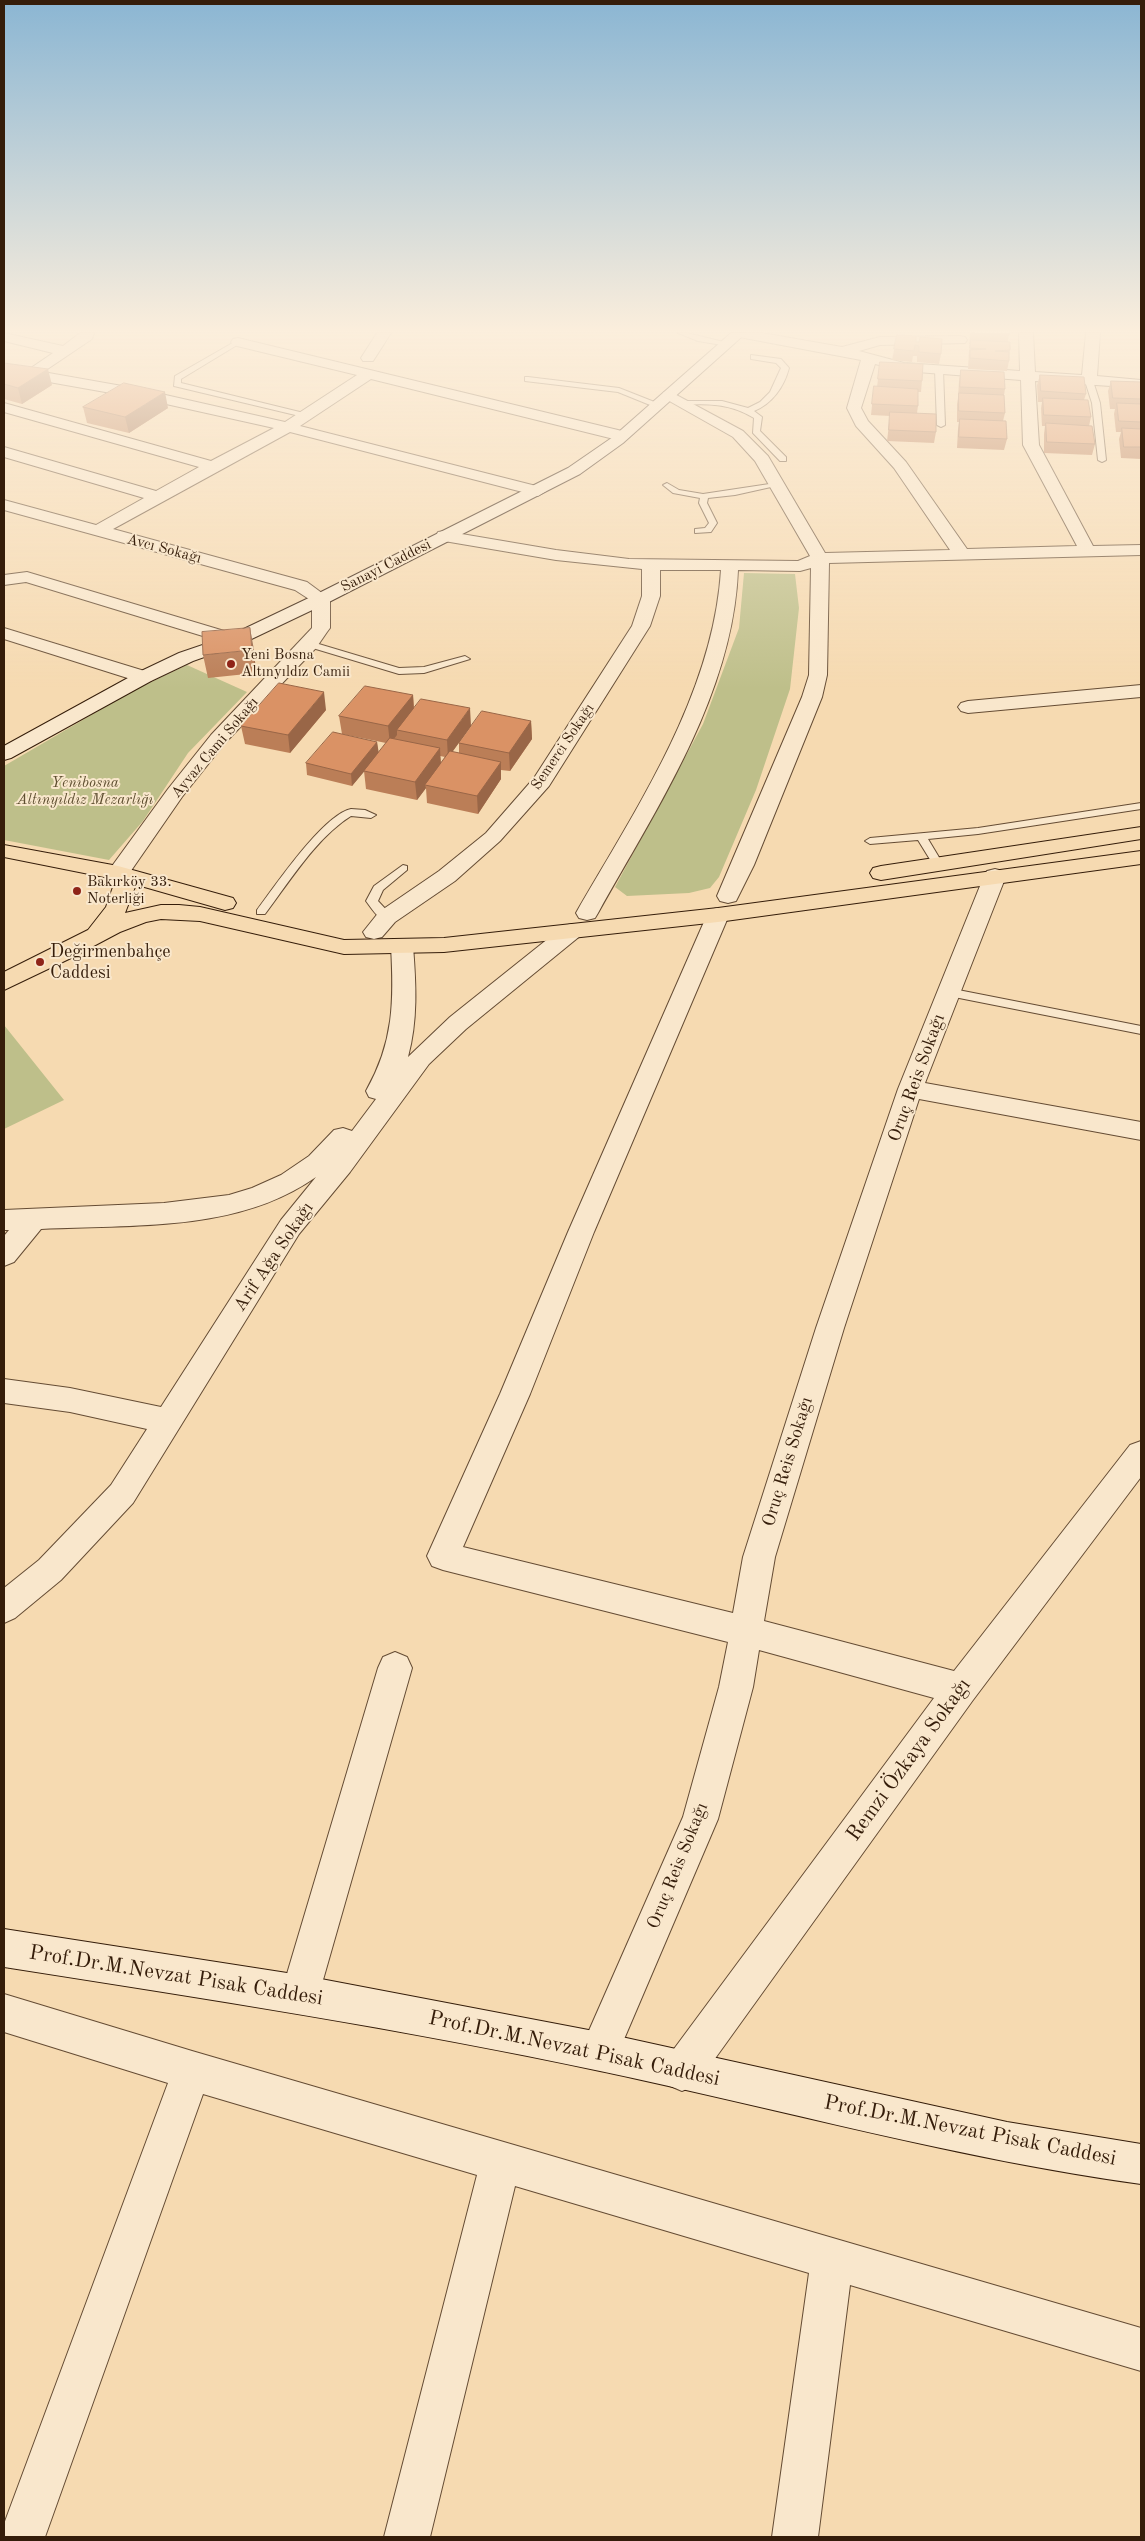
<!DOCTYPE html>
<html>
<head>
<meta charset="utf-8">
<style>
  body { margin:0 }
  #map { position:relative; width:1145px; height:2541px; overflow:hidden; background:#f6dab1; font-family:"Old Standard TT",serif }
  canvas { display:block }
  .frame { position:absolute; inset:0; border:5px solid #351d0a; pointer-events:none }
</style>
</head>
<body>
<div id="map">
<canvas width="1145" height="2541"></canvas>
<div class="frame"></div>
</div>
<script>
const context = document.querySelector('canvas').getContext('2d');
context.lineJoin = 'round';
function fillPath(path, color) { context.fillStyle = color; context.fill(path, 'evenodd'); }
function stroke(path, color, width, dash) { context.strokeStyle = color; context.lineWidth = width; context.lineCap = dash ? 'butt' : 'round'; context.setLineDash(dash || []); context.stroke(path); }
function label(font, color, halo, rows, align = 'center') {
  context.font = font + ' "Old Standard TT",serif'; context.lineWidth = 4; context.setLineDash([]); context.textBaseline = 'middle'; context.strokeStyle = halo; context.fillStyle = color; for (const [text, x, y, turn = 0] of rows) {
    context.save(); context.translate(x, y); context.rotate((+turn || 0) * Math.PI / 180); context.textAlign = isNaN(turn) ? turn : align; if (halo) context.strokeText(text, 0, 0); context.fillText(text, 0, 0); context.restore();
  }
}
fillPath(new Path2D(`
  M744 573 795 574 799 608 790 689 756 790 719 877 710 888 689 893 627 896 615 887 703 724 739 628Z
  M187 665 247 692 188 753 143 821 109 860 4 840V766L134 690Z
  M4 1025 64 1100 4 1129Z`), '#bebf8a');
const service = new Path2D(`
  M678 333H687L732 344 728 346 698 341Z
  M236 341 242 342 181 379V383L308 414V418L174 386 175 376Z
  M751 355 781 359 789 368C784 387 772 404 754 411L762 417 760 431 786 457V461H780L753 433 754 418C732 404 708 403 683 405L679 403 683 401H722L748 408 760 402 770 392 781 368 776 363 751 359Z
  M939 368 943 370 945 425 941 427 937 425 935 370Z
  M528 377 619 388 662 405 655 407 618 392 525 381V377Z
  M1089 379 1093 381 1100 403 1106 460 1102 462 1098 460 1092 403 1085 381Z
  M667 483 679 490 703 494 776 483 780 485 735 495 708 498 707 503 717 523 711 532 695 533V529L705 528 709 523 699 503 700 498 673 493 663 485Z
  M306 642H312L399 668 424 667 465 656 470 659 424 673 399 674 306 646Z
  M1141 803V809L978 834 928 839 943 864 938 867 934 866 918 840 870 844 865 841 870 838 978 828Z
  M351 809 365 810 376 815 371 818 351 816C316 838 290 881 265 914H257V910C275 886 323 815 351 809Z
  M403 865 407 866V870L383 890 378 901 393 917 387 921C377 918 372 909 366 901L374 886Z
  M948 988 1141 1026V1034L944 995V989Z`);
const minor = new Path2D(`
  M4 333 63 346 80 333H94L92 339 43 372 139 389 285 422 357 375 233 345 231 342 233 339 238 338 622 431 630 436 622 441 371 379 300 426 544 488 546 491 538 496 290 432 113 529 307 582 330 599V628L327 632 316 648 225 743 182 797 126 878 118 880 110 878 107 873 168 789 211 735 312 628V601L295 590 4 510V500L96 525 144 498 4 457V447L156 491 199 467 4 412V403L211 461 274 428 139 398 4 374V366L28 370 53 353 4 341Z
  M377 333H391L373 361H363L361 358Z
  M732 333H762L842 347 880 337 960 336 965 337 967 340 965 343 880 345 859 351 904 363 1020 371 1019 333H1033L1035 372 1082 375 1086 333H1100L1097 376 1141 380V388L1035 381 1039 445 1093 546 1141 545V555L829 563 827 675 822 697 754 865 736 901 728 903 720 901 717 896 802 697 809 675 811 568 800 571 738 570C733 695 657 807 598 913L595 918 587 920 579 918 576 913C637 807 713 695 721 570H660V596L650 626 549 786 500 841 455 881 395 922 382 937 374 939 366 937 363 932 379 912 439 871 486 833 534 778 632 626 642 596V569L556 560 444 541 438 540 436 536 438 532 444 531 556 550 629 559 798 561 810 556 755 461 733 437 664 398 662 395 664 392 669 391 743 431 768 456 825 553 950 550 894 468 856 426 847 408 861 360 739 337ZM875 364 904 371 1021 380 1023 445 1077 546 967 549 906 462 868 421 861 408Z
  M27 572 241 636 244 640 241 644H229L26 582 4 585V575Z
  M4 628 151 673 153 677 151 681H137L4 639Z
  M1141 685V697L968 713 961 711 958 707 961 703 968 701Z
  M995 869 1003 871 1006 876 925 1083 1141 1122V1140L919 1099 844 1328 775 1557 764 1621 954 1671 1130 1445 1141 1441V1477L973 1700 696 2085 682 2091 668 2085 662 2071 668 2057 934 1698 759 1650 753 1687 718 1819 613 2065 599 2070 585 2065 580 2051 683 1817 719 1687 728 1642 443 1570 432 1566 427 1556 500 1394 568 1232 707 915 710 910 718 908 726 910 729 915 594 1232 530 1394 463 1547 733 1613 743 1557 816 1328 898 1089 984 876 987 871Z
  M572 924 580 926 583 931 580 936 466 1029 429 1064 350 1172 299 1234 133 1503 61 1580 15 1618 4 1623V1588L39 1560 111 1485 147 1429 70 1412 4 1403V1379L70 1388 161 1407 281 1220 316 1177C237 1233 133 1224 41 1229L14 1262 4 1266V1236L9 1230H4V1210L164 1203 229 1195 252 1188 281 1175 309 1156 334 1130 343 1128 352 1131 376 1099 369 1097 366 1091C394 1042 394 1001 391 946L394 941 402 939 410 941 413 946C416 984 418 1020 408 1057L450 1017 564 926Z
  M395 1652 407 1657 412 1668 319 1994 313 2007 300 2013 287 2007 281 1994 378 1668 383 1657Z
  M4 1994 192 2051 1141 2328V2371L850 2285 818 2537H772L809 2273 515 2186 430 2537H384L477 2175 203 2094 45 2537H4V2524L168 2083 4 2032Z`);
const secondary = new Path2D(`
  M731 333H746L623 443 580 474 327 603 241 644 193 661 151 681 11 758 4 760V746L137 673 179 653 229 636 315 595 568 468 613 437Z
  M4 1929 300 1975 599 2032 1007 2122 1141 2144V2184C959 2159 780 2109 600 2071 403 2029 203 1998 4 1967Z`);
const primary = new Path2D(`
  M1141 827V839L881 880 873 878 870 873 873 868 881 866Z
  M4 845 118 866 233 898 236 903 233 908 225 910 134 884 135 887 125 913 161 905H179L200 907 344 940 444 938 718 908 1141 851V864L718 922 444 952 344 954 200 921 161 919 146 922 120 932 71 958 4 990V972L88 930 106 907 113 887 109 878 4 857Z`);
stroke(service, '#654c34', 2);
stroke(minor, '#654c34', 2);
stroke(secondary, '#351d0a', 2);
stroke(primary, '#351d0a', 2);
fillPath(service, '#f9e7cc');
fillPath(minor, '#f9e7cc');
fillPath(secondary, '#f9e7cc');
fillPath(primary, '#f6dab1');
fillPath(new Path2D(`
  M970 333H1009L1008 342 1010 350 1009 355V361L1007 371 968 369 969 351 970 344H969Z
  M897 335 916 342 941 354 939 364 917 362V356H913L912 362 892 360Z
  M880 362 922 381 921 392H918V406L917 413 936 432 934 443 887 441 890 416 871 415 874 386 877 387Z
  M4 363 52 385 22 404 4 399Z
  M961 370 1005 389 1004 395 1005 413 1003 421 1007 439 1004 450 957 448 958 429 959 422H957V404L958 398 959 381Z
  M1040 375 1086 394 1084 400 1091 417 1089 426 1095 444 1092 455 1044 453V434L1045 426H1042L1041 408 1042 402H1038L1037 385Z
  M1111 381 1141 382V459L1121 458 1119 439 1121 432H1116L1114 414 1115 409H1110L1108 391Z
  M83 407 168 408 129 433 87 423Z
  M254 650 256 673 208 678 203 655Z
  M413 695 414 708 471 726 452 752 459 753V743L531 721 532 739 510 771 501 770V779L478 814 427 803 426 788 417 800 366 789 364 771 352 786 307 775 306 763 377 742 378 753 386 743 342 734 339 716ZM440 756 445 757 441 763Z
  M326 710 290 753 245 744 241 726Z`), '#bb7e57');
fillPath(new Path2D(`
  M48 369 52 385 22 404 18 388Z
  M165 392 168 408 129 433 125 417Z
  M250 628 254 650 256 673 252 650Z
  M324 692 326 710 290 753 288 735Z
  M413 695 414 713 397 730V735L390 744 388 726Z
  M470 708 471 726 448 758 447 740Z
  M531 721 532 739 510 771 509 753Z
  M377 742 379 754 352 786 351 774Z
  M440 748 441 766 425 785 426 788 417 800 415 782Z
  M501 762V779L478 814 477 796Z`), '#996647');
const building = new Path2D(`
  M971 333H1009V335Z
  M897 335 916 336V342H919L920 337 942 339 941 354 919 352V346L915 345 914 351 894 349Z
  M971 340 1010 342V350L995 351 1009 352V361L970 358V350L986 349 970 348Z
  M880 362 923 364 922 381 878 379Z
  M4 363 48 369 18 388 4 384Z
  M961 370 1004 372 1005 389 960 387Z
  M1040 375 1084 377 1086 394 1041 391Z
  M1111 381 1141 382V399L1113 398Z
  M124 383 165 392 125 417 83 407Z
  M874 386 918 389V406L872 404Z
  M959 393 1004 395 1005 413 959 411Z
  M1043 398 1088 400 1091 417 1044 415Z
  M1117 403 1141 404V422L1119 421Z
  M890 412 936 414V432L889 430Z
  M960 419 1006 421 1007 439 959 437Z
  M1046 423 1092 426 1095 444 1047 442Z
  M1122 428 1141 429V447H1124Z
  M250 628 252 650 203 655 202 632Z
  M279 683 324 692 288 735 241 726Z
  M365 686 413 695 388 726 339 716Z
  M421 699 470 708 447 740 397 730Z
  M482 711 531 721 509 753 459 743Z
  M333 732 377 742 351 774 306 763Z
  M390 738 440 748 415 782 364 771Z
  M450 751 501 762 477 796 425 785Z`);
fillPath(building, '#da9265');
stroke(building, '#996647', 1);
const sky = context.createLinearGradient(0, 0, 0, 689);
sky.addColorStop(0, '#8bb6d3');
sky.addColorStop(0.48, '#fbeedc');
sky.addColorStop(1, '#fbeedc00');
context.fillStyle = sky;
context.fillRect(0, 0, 1145, 689);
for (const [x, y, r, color] of [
  [231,664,5,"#8f2418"],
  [77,891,5,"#8f2418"],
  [40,962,5,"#8f2418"]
]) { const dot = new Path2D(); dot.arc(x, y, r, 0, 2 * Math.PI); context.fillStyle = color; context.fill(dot); stroke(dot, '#f9e7cc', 2); }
label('15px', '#351d0a', '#f9e7cc', [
  ["Avcı Sokağı",164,549,15],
  ["Sanayi Caddesi",386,566,-27],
  ["Semerci Sokağı",563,747,-56],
  ["Ayvaz Cami Sokağı",215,748,-50]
]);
label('15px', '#351d0a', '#f9e7cc', [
  ["Yeni Bosna",241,655],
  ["Altınyıldız Camii",241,672],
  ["Bakırköy 33.",87,882],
  ["Noterliği",87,899]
], 'left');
label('italic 15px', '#5e4e30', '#f9e7cc', [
  ["Yenibosna",85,783],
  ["Altınyıldız Mezarlığı",85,800]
]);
label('18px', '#351d0a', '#f9e7cc', [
  ["Değirmenbahçe",50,952],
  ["Caddesi",50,973]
], 'left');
label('18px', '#351d0a', '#f9e7cc', [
  ["Oruç Reis Sokağı",917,1078,-70],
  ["Arif Ağa Sokağı",274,1257,-56],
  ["Oruç Reis Sokağı",788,1462,-73],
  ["Oruç Reis Sokağı",678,1866,-68]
]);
label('21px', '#351d0a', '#f9e7cc', [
  ["Remzi Özkaya Sokağı",909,1760,-54],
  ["Prof.Dr.M.Nevzat Pisak Caddesi",176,1976,9],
  ["Prof.Dr.M.Nevzat Pisak Caddesi",574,2049,12],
  ["Prof.Dr.M.Nevzat Pisak Caddesi",970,2131,11]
]);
</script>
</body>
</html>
